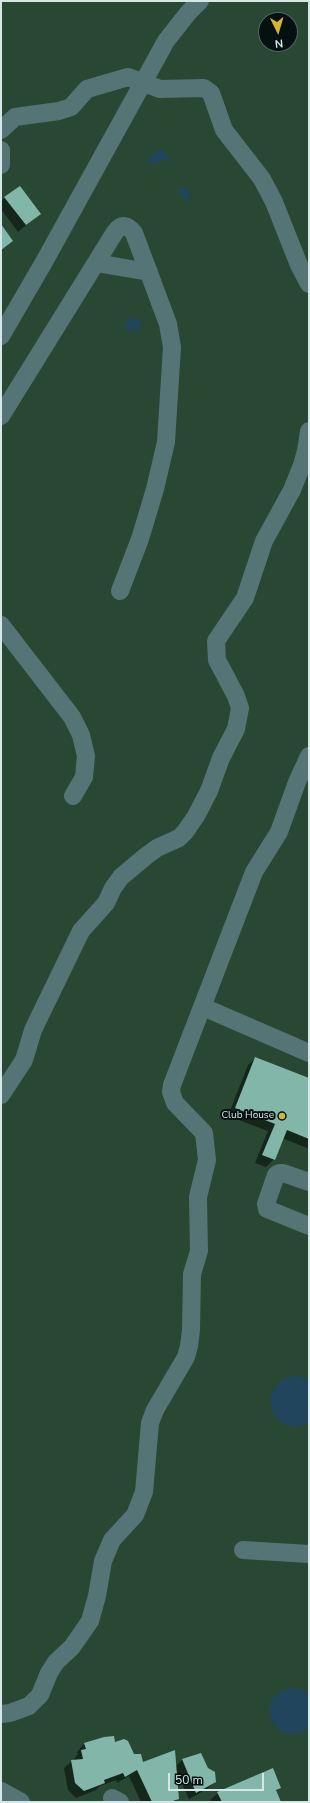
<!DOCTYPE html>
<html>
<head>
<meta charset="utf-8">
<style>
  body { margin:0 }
  #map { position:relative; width:310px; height:1803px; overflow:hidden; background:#0b2a2b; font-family:"Nunito Sans",sans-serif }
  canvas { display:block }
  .frame { position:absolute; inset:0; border:2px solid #d6e7e7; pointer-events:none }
  .north { position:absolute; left:258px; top:12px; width:40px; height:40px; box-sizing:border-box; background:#051010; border:1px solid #596666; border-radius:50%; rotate:175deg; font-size:11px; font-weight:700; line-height:16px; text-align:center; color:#d6e7e7 }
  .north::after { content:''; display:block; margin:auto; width:14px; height:18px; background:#d7b434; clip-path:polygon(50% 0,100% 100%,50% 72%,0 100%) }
  .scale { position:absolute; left:168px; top:1773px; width:96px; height:18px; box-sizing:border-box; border:2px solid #d6e7e7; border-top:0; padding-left:5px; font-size:12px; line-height:14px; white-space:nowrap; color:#d6e7e7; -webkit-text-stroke:3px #051010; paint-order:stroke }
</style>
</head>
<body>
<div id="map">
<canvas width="310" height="1803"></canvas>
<div class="frame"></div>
<div class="north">N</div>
<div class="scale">50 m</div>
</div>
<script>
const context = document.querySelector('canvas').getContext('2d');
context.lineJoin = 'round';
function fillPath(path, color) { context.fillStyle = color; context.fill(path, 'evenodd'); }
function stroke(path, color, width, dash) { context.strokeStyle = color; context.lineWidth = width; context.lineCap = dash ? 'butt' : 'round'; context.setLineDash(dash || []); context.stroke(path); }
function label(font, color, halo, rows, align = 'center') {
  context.font = font + ' "Nunito Sans",sans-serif'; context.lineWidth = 4; context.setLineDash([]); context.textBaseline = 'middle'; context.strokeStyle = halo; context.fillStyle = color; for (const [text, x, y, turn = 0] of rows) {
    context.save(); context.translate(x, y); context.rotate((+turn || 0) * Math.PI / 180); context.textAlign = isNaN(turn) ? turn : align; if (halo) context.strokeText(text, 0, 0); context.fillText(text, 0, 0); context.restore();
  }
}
fillPath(new Path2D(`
  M1 1H309V1802H1ZM266 20H290V44H266Z`), '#284834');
fillPath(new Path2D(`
  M161 148 169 157 168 159 150 164 147 160Z
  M183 186 192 196 186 201 177 191Z
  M127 318 141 320 139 331 125 329Z
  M293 1376 301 1377 309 1380V1422C278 1443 249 1388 293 1376Z
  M294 1688 302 1690 309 1695V1727C275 1755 248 1691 294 1688Z`), '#21455d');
fillPath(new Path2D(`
  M5 197 39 214 18 232 1 209V201Z
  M256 1058 309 1079V1149L282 1138 274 1159 266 1167 255 1163 268 1131 228 1116 248 1065Z
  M104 1738 133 1755 142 1764 175 1767 182 1760 201 1754 215 1782 207 1789 189 1799 176 1771 178 1799 175 1802H141L129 1776 117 1783 116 1780 100 1786 96 1790 76 1798 68 1790 64 1768 72 1761H74V1759L78 1754 77 1752 84 1744Z
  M280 1787 275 1792 279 1802H211L210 1800 218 1793Z`), '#0007');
fillPath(new Path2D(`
  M20 186 41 214 26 225 4 197Z
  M1 224 13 241 1 250Z
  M255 1057 309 1078V1139L287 1130 275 1160 262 1155 275 1124 235 1108Z
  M114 1736 115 1742 124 1739 128 1741 134 1754H141L143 1762 175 1750 179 1799 170 1802H152L137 1770 125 1777 123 1773 104 1780 105 1783 84 1791 75 1783 71 1760 83 1759 81 1750 86 1749 84 1743 104 1737Z
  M201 1753 208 1768 215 1772 216 1782 196 1793 182 1759Z
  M273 1768 281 1788 276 1790 281 1802H222L217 1792Z`), '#81b6a8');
stroke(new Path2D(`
  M1 130 15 117 59 111 71 107 87 89 128 77 160 89 204 88 211 93 224 130 262 179 274 202 299 265 309 284
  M1 150V165
  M96 263 149 272
  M1 336 44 262 166 41 188 13 200 1
  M1 416 115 232C122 223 128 225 134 233L168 324 172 347 166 442 155 489 140 539 120 591
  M1 625 72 717 81 735 86 756 84 777 73 796
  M203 1007 309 1053
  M1 1095 24 1060 33 1030 81 931 106 903 113 888 121 877 146 856 157 848 179 838 185 832 196 816 209 791 221 758 236 729 240 708 236 696 217 660 216 641 245 598 264 541 292 490 302 465 306 451 309 431
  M309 1182 283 1173H279L276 1175 266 1204 267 1209 309 1226
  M243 1550 309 1554
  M1 1714 10 1713 29 1706 40 1695 49 1673 56 1662 72 1647 90 1621 97 1596 103 1561 112 1540 135 1515 144 1492 150 1423 155 1410 186 1357 189 1346 191 1330 192 1274 199 1251 198 1197 207 1160 204 1133 175 1103 171 1092 172 1085 254 872 279 832 297 782 309 756
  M1 1791 21 1802
  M112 1798 120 1802`), '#557475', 18);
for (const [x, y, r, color] of [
  [282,1116,4,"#d7b434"]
]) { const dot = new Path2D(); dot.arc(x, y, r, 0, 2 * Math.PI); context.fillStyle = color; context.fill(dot); stroke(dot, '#051010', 1.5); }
label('10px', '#d6e7e7', '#051010', [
  ["Club House",274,1116]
], 'right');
</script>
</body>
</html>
